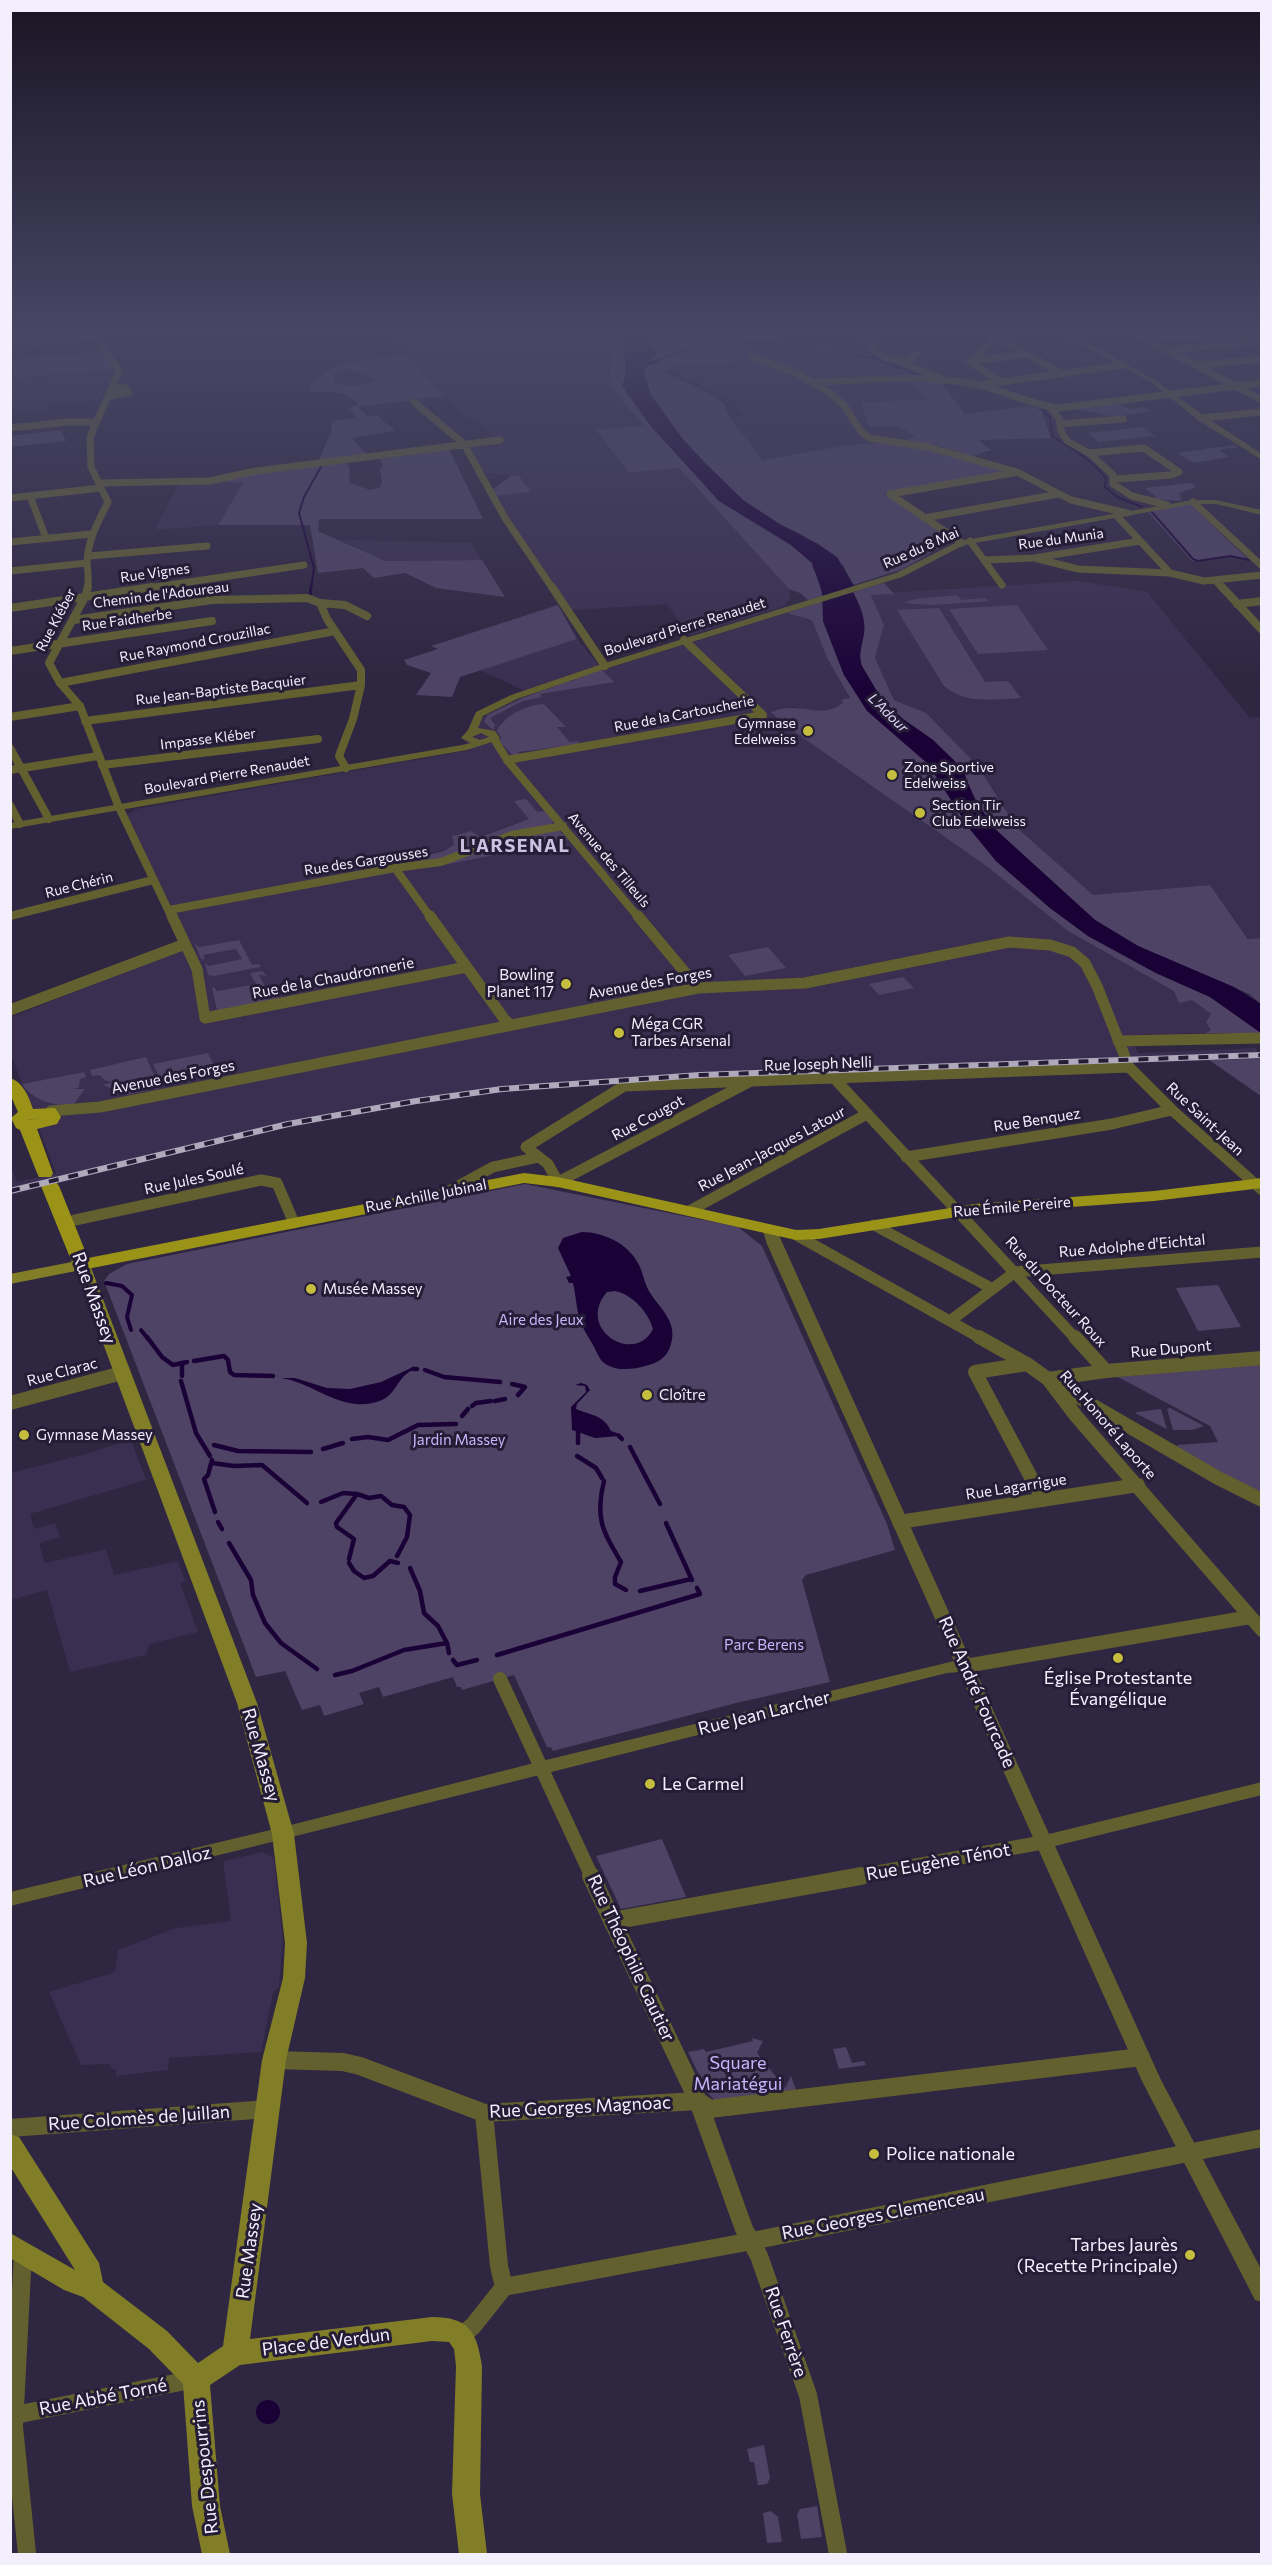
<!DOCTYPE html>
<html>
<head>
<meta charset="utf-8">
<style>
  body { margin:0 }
  #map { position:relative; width:1272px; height:2565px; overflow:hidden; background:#2f2641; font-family:Commissioner,sans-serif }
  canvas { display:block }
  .frame { position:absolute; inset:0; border:12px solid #f3effd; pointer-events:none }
</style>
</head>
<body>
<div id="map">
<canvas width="1272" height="2565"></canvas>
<div class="frame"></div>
</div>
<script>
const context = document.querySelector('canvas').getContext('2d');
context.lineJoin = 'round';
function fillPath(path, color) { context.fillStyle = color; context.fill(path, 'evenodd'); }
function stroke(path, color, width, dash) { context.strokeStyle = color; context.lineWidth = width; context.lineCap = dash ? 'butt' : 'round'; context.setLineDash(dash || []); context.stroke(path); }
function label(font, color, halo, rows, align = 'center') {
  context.font = font + ' Commissioner,sans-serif'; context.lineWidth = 6; context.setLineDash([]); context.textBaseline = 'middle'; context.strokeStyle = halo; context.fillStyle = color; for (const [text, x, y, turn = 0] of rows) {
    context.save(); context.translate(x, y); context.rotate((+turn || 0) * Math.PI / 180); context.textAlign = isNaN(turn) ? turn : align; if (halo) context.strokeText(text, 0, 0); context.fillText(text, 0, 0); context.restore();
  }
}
fillPath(new Path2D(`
  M389 331H608L612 342 610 379 619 396 644 425 597 430 629 473 679 468 789 589 790 598 784 606 690 635 667 604 572 610 526 544 496 496 530 492 519 476 485 473 468 444 500 440 478 422 468 417 445 396 405 354Z
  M834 344 850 357 879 359 940 382H910L927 399 869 426H899L915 437 892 444 861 445 763 460 730 418 743 416 733 401 670 370 677 365 719 364 758 351Z
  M108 370 112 379 98 401 47 403 49 409 15 413 11 403V379Z
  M180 483 214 482 243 483 218 525 154 530Z
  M341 540 471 543 482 560 386 561Z
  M1078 581 1147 592 1250 718 1261 717V938L1249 939 1210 885 1093 896 1016 827 978 766 926 714 894 700 875 658 884 625 871 594Z
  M787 613 811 621 814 625 827 658 850 699 841 700 843 703 840 706 826 710 810 711 793 707 772 712 777 718 985 865 1068 931 1192 1000 1212 1014 1211 1030 1205 1033 1130 1035 1138 1053 1256 1048 1261 1059 867 1071 621 1081 518 1090 378 1110 266 1132 11 1195 10 1165 17 1182 56 1173 11 1055V1017L177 952 194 948 162 889 127 815 136 809 471 750 464 740 483 717 532 694 480 670 577 639 603 670ZM544 704 565 727H557L570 742 578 741 517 752 519 754 513 756 499 741 501 737 499 733 501 722 531 706ZM515 801 537 812 517 832 421 862 418 856 450 849 454 845 452 836 471 831 481 837 529 819ZM251 973 258 974 267 990 217 1010 214 987 216 991 256 984ZM125 1061 159 1088 103 1085 112 1082 106 1081 99 1075 126 1063ZM84 1072 74 1090H80L70 1105 44 1101 32 1095 23 1084Z
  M131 1440 146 1480 30 1514 34 1529 55 1523 60 1537 39 1543 45 1563 106 1549 114 1575 178 1561 185 1581 180 1583 198 1632 150 1644 146 1655 70 1672 47 1590 11 1600V1473L85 1454Z
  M263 1852 274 1858 283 1942 279 1986 273 1993 261 2052 169 2058 168 2070 116 2076V2069H112L109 2064 81 2065 49 1992 115 1972 118 1950 176 1928 231 1921 223 1861Z`), '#3a2f50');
fillPath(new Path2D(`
  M10 331H95L101 340 33 346 25 342H11Z
  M608 331H618C629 350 624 374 627 395L636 403 649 424 719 501 791 545 812 563 813 569 819 577 822 596 808 600 800 593 789 589 679 468 629 473 596 430 644 425C633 412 613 396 610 378 608 361 614 348 608 331Z
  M640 331H818L822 334 737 341 758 351 739 357 732 363 677 365 664 372 713 395 724 404 730 418 763 460C805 454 850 441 892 444 932 447 971 461 1009 472L884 493 949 537V542L903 569 853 585 843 565 801 534 781 525 743 500 704 462 682 438 651 395 644 375 645 367 656 363 648 361 652 356 648 341Z
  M109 351 121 369 15 378 10 359Z
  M405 354 445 396 358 407 368 417 377 415 395 431 352 438 369 457 344 461 349 466 350 483 370 490 379 488 382 483 380 468 383 466 379 456 448 447 483 519H319L318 531 386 561 482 560 505 597 436 588 405 573 374 578 363 568 318 573 310 525H218L243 483 214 482 224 478 317 464 332 430 331 421 356 418 349 407 359 404C344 391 329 391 310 392L311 382 338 365ZM345 368 378 380 352 386 333 382V374Z
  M909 382H940L965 414 1030 406 1041 410 1051 438 979 440 991 450 972 456 935 445 903 441 915 437 899 426H869L861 403 926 399Z
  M1114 402 1130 409 1143 407 1151 411 1114 417 1073 408Z
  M1143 427 1155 436 1099 442 1087 433Z
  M61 430 66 441 11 447V436Z
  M1235 445 1238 447 1219 450 1229 457 1194 463 1177 453Z
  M512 475 519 476 531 492 496 496 493 489Z
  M1191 483 1196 487 1179 493 1182 501 1149 499 1157 497 1145 488Z
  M1190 504 1250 561 1230 556 1192 561 1148 512Z
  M884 583 894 594 871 595 884 625 875 658 894 700 926 713 978 766 1016 827 1093 895 1210 885 1248 939 1261 938V1004L1249 994 1138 946 1095 920 995 829 980 808 966 779 933 740 903 719 882 700 862 666C857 656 862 644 864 633 866 618 859 605 853 592Z
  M957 595 961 600 985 598 989 601 932 605 904 603 915 599Z
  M823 601V621L844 675 928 764 969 828 996 861 1050 908 1088 936 1156 973 1210 997 1261 1033H1205L1211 1030 1206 1022 1211 1014 1192 1000 1179 1003 1174 991 1068 931 985 865 782 723 771 712C777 710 784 708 790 708 809 707 823 717 843 703L841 700 850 698 827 658 814 625 811 620 787 613Z
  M558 605 577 639 460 677 452 697 416 695 431 673 407 665 404 660 438 649 431 646Z
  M1017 605 1048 650 978 654 949 609Z
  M939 608 985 682 1008 681 1021 698C993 699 966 705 944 686L897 610Z
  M602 670 614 682 540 694 542 697 523 701 490 718 495 725 493 730 484 722 487 715 522 698Z
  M544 704 566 727H557L570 742 578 741 580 744 518 752 520 755 513 756 499 741 501 737 497 731C502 717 528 704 544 704Z
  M526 799 537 812 545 811 553 821 552 824 444 859 421 862 418 857 444 851 454 845 452 836 471 831 481 837 529 819 514 801Z
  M557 828 568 840 439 866 517 836Z
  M239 940 252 965 260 964V967L214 976 208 975 205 963 209 966 242 959 236 949 203 955 205 959H201L195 944 200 947Z
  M768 947 786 968 745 976 728 955Z
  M262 971 267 976 259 975 267 990 276 992 279 999 217 1010 212 988 214 987 217 991 256 984 250 973Z
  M903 977 914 988 879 995 869 984Z
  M208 1053 217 1072 162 1083 153 1064Z
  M146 1057 160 1088 127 1095 103 1085 112 1082 106 1081 99 1075 92 1076 90 1070Z
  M1261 1059V1096L1209 1060Z
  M84 1072 86 1077 80 1079 79 1087 74 1089H85L73 1105C54 1106 33 1101 22 1084Z
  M525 1184 738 1227 762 1246 887 1524 895 1550 806 1575 802 1580 830 1682 736 1703 553 1751 551 1747H547L514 1675 462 1690 461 1687H457L453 1677 383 1697 379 1687 359 1693 364 1704 324 1716 320 1705 302 1710 285 1671 256 1677 104 1281 109 1274 127 1264Z
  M1218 1285 1241 1327 1198 1331 1176 1288Z
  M1261 1364V1491L1245 1486 1179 1448 1177 1445 1218 1442 1210 1426 1118 1377Z
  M1170 1408 1204 1426 1192 1430H1173L1167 1409Z
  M1161 1409 1167 1429 1135 1413 1137 1412Z
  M662 1839 686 1897 621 1909 596 1856Z
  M752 2038 763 2041 757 2053 785 2088 791 2076 796 2090 716 2102 707 2092 688 2052 704 2049 706 2052 753 2041Z
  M846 2047 852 2063 864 2061 866 2065 839 2069 833 2049Z
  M764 2445 770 2478 767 2484 758 2485 754 2462H750L747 2449Z
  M817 2506 822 2537 801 2539 797 2514 800 2509Z
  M771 2511 778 2517 782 2542 767 2543 763 2513Z`), '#4e4365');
fillPath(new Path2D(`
  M618 331H640L657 352 649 361 660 362 645 367 644 375 651 395 682 438 704 462 743 500 781 525 818 544 837 557 857 591 853 592C860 605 866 619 864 634 862 645 858 656 862 666L882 700 903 719 933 740 962 768 974 798 995 829 1095 920 1138 946 1234 987 1261 1004V1033L1210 997 1156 973 1088 936 1050 908 996 861 969 828 928 764 867 711 844 675 823 621 822 592 812 563 791 545 719 501 649 424 622 385C629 375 624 342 618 331Z
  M582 1232C604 1232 629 1244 639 1265 643 1273 644 1282 649 1291 659 1308 678 1321 671 1344 668 1357 658 1363 645 1366 632 1370 611 1372 601 1360 597 1354 594 1346 590 1340 586 1333 582 1327 580 1319 576 1308 576 1295 573 1283H569L566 1277 571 1276 558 1248 563 1238ZM615 1291C632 1294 649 1313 653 1329 635 1366 575 1329 607 1292Z
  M411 1368V1371C398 1377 396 1394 382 1400 344 1416 316 1383 281 1378H295L327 1388 350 1389 381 1382Z
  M581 1383 587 1385 590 1390 577 1404 576 1409C590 1415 604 1415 611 1431L620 1434 619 1436 595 1438 572 1430 571 1407 586 1392 585 1386 575 1385Z
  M256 2412a12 12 0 1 1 24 0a12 12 0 1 1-24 0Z`), '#1a0237');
stroke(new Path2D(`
  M828 334 854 356 873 358 923 376
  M652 362 695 347 694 331
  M1042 409 1050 417 1052 436C1071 448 1092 460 1106 478L1105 487 1117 497 1142 507
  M1151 511 1193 559 1198 561 1230 556 1249 560
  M311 589 314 568 299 513 304 497 322 465`), '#1a0237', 2);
stroke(new Path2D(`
  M310 596 311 587`), '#1a0237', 3);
stroke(new Path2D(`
  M106 1283 122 1286 132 1295 127 1317 131 1330
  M141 1330 148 1339`), '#1a0237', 4);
stroke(new Path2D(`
  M147 1337 162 1357 173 1365 187 1362
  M194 1361 224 1356 228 1360 230 1372 234 1375 273 1376
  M182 1364V1376
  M413 1369H417
  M425 1370 444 1377 500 1382
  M181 1381 196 1433 210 1456
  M512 1384 525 1387 518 1395
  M495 1401 505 1399
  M472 1406 476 1403 491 1401
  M462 1416 468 1409
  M578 1433V1443
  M619 1436 622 1439
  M352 1439 368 1437 388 1440 418 1425 456 1424
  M214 1445 238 1451 311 1452
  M630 1447 660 1504
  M323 1449 343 1443
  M577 1456 596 1468 602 1478
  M212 1460 208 1475 204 1479 215 1512
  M212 1463 234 1466 262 1465 307 1503
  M604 1481C595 1518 602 1530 621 1562L615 1577V1584L626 1590
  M357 1494 369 1498 381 1496 392 1505 404 1507 410 1515 407 1537 397 1556
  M321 1502 343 1493 357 1494 336 1523 337 1527 354 1539 349 1559
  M218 1522 222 1529
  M666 1523 692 1580
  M229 1543 251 1580 253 1595 265 1623 281 1643 317 1669
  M349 1563 354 1571 364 1578 373 1576 390 1561 398 1563
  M410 1568 420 1591 424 1613 438 1626 447 1643 449 1653
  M640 1591 691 1579
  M497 1655 700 1594 697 1588
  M453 1660 457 1665 477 1660
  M335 1675 352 1671 404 1650 447 1643`), '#1a0237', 4.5);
stroke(new Path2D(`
  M854 331 861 333 874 345 871 347 885 358 903 361
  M985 331 1061 373
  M1130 331 1262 400
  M1193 335 1252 336
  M1140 336 1193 335 1194 332 1199 331
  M996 337 970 362 1000 382
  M1169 350 1262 341
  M917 354 902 363 940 378
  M752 357 798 374 830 393 844 405 860 430 869 438 928 447 1017 472 1071 500 1127 513
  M971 361 1027 354
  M1198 365 1262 359
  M817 382C868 380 923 374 974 384 1003 390 1028 404 1058 408L1262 383
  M979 385 1123 365
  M107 397 129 392 126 388 112 387
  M414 402 464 444 505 518 553 589
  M1052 410 1059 418 1061 431 1067 441 1089 453 1113 475V484L1132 496 1167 505
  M1201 418 1262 412
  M1060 424 1123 419
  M10 428 68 422H96
  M1089 453 1144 448 1179 472 1171 475 1115 479
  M99 483 209 481 256 471 500 440
  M890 494 1013 473
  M890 494 962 543
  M30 496 46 538
  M10 498 101 488
  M1193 502 1262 566
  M1116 515 1170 573 1204 581 1262 575
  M924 518 1059 494
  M970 541 1002 585
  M10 542 91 534
  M89 556 207 546
  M1038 559 1078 569 1170 573
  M985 560 1034 558 1140 541
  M10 571 87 563
  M1217 582 1223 589
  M87 589C90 579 87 570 87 560 89 538 98 522 108 502L91 467 90 437 119 371 92 331
  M141 589 304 565`), '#63602f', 7);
stroke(new Path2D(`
  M88 587 85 597 49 663 60 683 80 706 118 805 172 918
  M552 587 605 666
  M1222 587 1262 630
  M320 603 345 605 367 616
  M1237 604 1262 601
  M10 608 152 587
  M74 620 212 600 307 598 320 603 327 619 361 670V685L353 719 339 756 346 768
  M684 640 763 715
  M10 651 212 621
  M60 683 335 631
  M10 717 80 706
  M85 721 361 685
  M494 739 507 760 639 918
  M10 748 49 819
  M507 760 763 715
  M102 765 318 739
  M10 770 98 756
  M10 805 20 824
  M395 868 431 918
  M169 910 395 868 441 862 512 835 563 826
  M10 916 153 880`), '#63602f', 8);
stroke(new Path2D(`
  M172 916 197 969 205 1018 467 967
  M430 916 505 1020 511 1025
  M638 916 698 988
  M10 1010 185 944
  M1118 1041 1262 1038
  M834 1078 1076 1339
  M751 1081 558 1182 548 1164 526 1147 624 1086Z
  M751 1081 1129 1067
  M51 1111 100 1107 698 988 805 983 1009 942 1050 945 1072 952 1085 963 1097 986 1129 1067 1172 1110 1262 1190
  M906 1157 1112 1124 1172 1110
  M447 1192 493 1167 539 1157
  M691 1210 867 1114
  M75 1220 261 1180 277 1183 294 1223
  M874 1225 993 1289
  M796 1235 982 1339
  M950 1321 1015 1272 1262 1252`), '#63602f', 11);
stroke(new Path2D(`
  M979 1337 1027 1364 1048 1379 1076 1416 1262 1630
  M1075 1337 1106 1371
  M1027 1364 975 1372 1043 1500
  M1048 1379 1106 1371 1262 1358
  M1054 1383 1218 1478 1262 1500
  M10 1403 122 1373
  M899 1522 1138 1485
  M965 1666 1250 1617
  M500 1679 592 1877
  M853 1877 1045 1842`), '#63602f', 14);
stroke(new Path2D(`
  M591 1876 698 2101 744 2229 759 2256 808 2395 838 2554
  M612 1921 861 1876
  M274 2060 343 2062 360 2066 484 2113 698 2101 710 2109 1141 2057
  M484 2113 499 2266 504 2287
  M10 2128 268 2109
  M23 2252 14 2427 27 2554
  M504 2287 752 2241 1262 2138
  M461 2336 473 2326 504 2287
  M10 2416 195 2379`), '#63602f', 18);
fillPath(new Path2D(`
  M1057 331H1065L1155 380 1204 416 1262 454V460L1198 420 1151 382Z
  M1193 500H1216L1262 510V515L1216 504H1193L964 545 902 577 608 668 517 699 483 716 478 728 495 731 500 738 498 740 467 750 10 829V823L462 745 471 743 461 738 468 730 476 712 511 695 602 664 896 573 959 541ZM481 733 489 737 480 740 472 737Z
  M770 1227 777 1231 1049 1834 1262 1782V1795L1055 1846 1161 2080 1262 2271V2302L1255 2300 1142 2081 959 1672 947 1673C635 1750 323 1831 10 1906V1892L283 1827 542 1761 954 1661 767 1244 763 1231Z`), '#63602f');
fillPath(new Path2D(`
  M82 1260 90 1265 257 1703 294 1834 307 1943 305 1978 286 2060 250 2339 432 2317C469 2317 477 2332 482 2366L480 2494 487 2554H459L452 2494 456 2366 454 2349 449 2342 432 2341 240 2365 210 2385 220 2506 230 2554H202L192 2506 183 2384 149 2349 83 2297 64 2290 10 2258V2233L75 2270 10 2166V2134L19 2137 99 2263 103 2282 167 2331 198 2363 223 2346 262 2060 283 1978 285 1943 272 1834 237 1703 76 1271 10 1284V1274Z`), '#827d27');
fillPath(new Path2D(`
  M10 1078C23 1082 29 1097 33 1109L55 1108 61 1117 57 1124 37 1129 53 1173 51 1177H39L37 1173 20 1130 16 1128 11 1118 18 1112 10 1094ZM45 1117 29 1120H28Z
  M524 1173 558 1177 796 1230 819 1229 975 1204 1154 1191 1262 1178V1188L1154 1201 975 1214 819 1239 796 1240 558 1187 524 1183 82 1270 76 1269 73 1265 41 1186 44 1182H56L59 1186 88 1258Z`), '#9a9317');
const rail = new Path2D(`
  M10 1191 288 1124 416 1101 502 1089 700 1075 1262 1055`);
stroke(rail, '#afa9bc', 6);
stroke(rail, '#251d36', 4, [10]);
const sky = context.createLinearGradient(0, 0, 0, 690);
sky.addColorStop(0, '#1a1524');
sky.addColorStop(0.48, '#474765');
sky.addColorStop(1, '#47476500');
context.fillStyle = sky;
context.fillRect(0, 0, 1272, 690);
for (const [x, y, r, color] of [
  [808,731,6,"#c4bd3e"],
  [892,775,6,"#c4bd3e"],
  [920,813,6,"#c4bd3e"],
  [566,984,6,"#c4bd3e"],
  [619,1033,6,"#c4bd3e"],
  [311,1289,6,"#c4bd3e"],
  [647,1395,6,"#c4bd3e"],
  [24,1435,6,"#c4bd3e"],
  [1118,1658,6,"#c4bd3e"],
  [650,1784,6,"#c4bd3e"],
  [874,2154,6,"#c4bd3e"],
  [1190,2255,6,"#c4bd3e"]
]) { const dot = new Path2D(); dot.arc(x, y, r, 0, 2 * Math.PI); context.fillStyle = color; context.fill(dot); stroke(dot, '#251d36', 2); }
label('14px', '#f3effd', '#251d36', [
  ["Rue du Munia",1061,539,-8],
  ["Rue du 8 Mai",921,548,-24],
  ["Rue Vignes",155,573,-8],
  ["Chemin de l'Adoureau",161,595,-7],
  ["Rue Kléber",56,620,-62],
  ["Rue Faidherbe",127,620,-8],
  ["Boulevard Pierre Renaudet",685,627,-17],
  ["Rue Raymond Crouzillac",195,643,-11],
  ["Rue Jean-Baptiste Bacquier",221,690,-7],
  ["Rue de la Cartoucherie",684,714,-11],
  ["Impasse Kléber",208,739,-7],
  ["Boulevard Pierre Renaudet",227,775,-10],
  ["Avenue des Tilleuls",609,860,50],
  ["Rue des Gargousses",366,861,-9],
  ["Rue Chérin",79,885,-14]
]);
label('italic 14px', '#dfd5f9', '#251d36', [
  ["L'Adour",888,713,44]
]);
label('14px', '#f3effd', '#251d36', [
  ["Gymnase",796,723,"right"],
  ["Edelweiss",796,739,"right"],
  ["Zone Sportive",904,767],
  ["Edelweiss",904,783],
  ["Section Tir",932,805],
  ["Club Edelweiss",932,821]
], 'left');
label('15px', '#f3effd', '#251d36', [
  ["Bowling",554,975,"right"],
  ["Planet 117",554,992,"right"],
  ["Méga CGR",631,1024],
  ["Tarbes Arsenal",631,1041],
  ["Musée Massey",323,1289],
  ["Cloître",659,1395],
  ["Gymnase Massey",36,1435]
], 'left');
label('15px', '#f3effd', '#251d36', [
  ["Rue de la Chaudronnerie",333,978,-11],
  ["Avenue des Forges",650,983,-10],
  ["Rue Joseph Nelli",818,1064,-2],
  ["Avenue des Forges",173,1077,-11],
  ["Rue Cougot",648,1118,-28],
  ["Rue Saint-Jean",1205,1119,43],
  ["Rue Benquez",1037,1120,-9],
  ["Rue Jean-Jacques Latour",772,1149,-28],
  ["Rue Jules Soulé",194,1179,-12],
  ["Rue Achille Jubinal",426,1196,-11],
  ["Rue Émile Pereire",1012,1207,-5],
  ["Rue Adolphe d'Eichtal",1132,1246,-5],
  ["Rue du Docteur Roux",1056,1292,48],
  ["Rue Dupont",1171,1349,-5],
  ["Rue Clarac",62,1372,-15],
  ["Rue Honoré Laporte",1108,1425,49],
  ["Rue Lagarrigue",1016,1487,-9]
]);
label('15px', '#c9b4fb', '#251d36', [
  ["Aire des Jeux",541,1320],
  ["Jardin Massey",459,1440],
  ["Parc Berens",764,1645]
]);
context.letterSpacing = '1.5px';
label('bold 18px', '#cbc1e3', '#251d36', [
  ["L'ARSENAL",515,846]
]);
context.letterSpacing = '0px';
label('18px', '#f3effd', '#251d36', [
  ["Rue Massey",94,1298,70],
  ["Rue André Fourcade",977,1692,66],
  ["Rue Jean Larcher",764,1713,-14],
  ["Rue Massey",261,1755,74],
  ["Rue Eugène Ténot",938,1862,-10],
  ["Rue Léon Dalloz",147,1867,-13],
  ["Rue Théophile Gautier",631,1958,65],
  ["Rue Georges Magnoac",580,2107,-3],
  ["Rue Colomès de Juillan",139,2118,-4],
  ["Rue Georges Clemenceau",883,2214,-11],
  ["Rue Massey",249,2251,-82],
  ["Rue Ferrère",786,2332,71],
  ["Place de Verdun",326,2342,-7],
  ["Rue Abbé Torné",103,2397,-11],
  ["Rue Despourrins",205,2467,-96]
]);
label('18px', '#f3effd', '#251d36', [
  ["Église Protestante",1118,1678,"center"],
  ["Évangélique",1118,1699,"center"],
  ["Le Carmel",662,1784],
  ["Police nationale",886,2154],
  ["Tarbes Jaurès",1178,2245,"right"],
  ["(Recette Principale)",1178,2266,"right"]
], 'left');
label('18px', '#c9b4fb', '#251d36', [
  ["Square",738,2063],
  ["Mariatégui",738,2084]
]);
</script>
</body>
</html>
